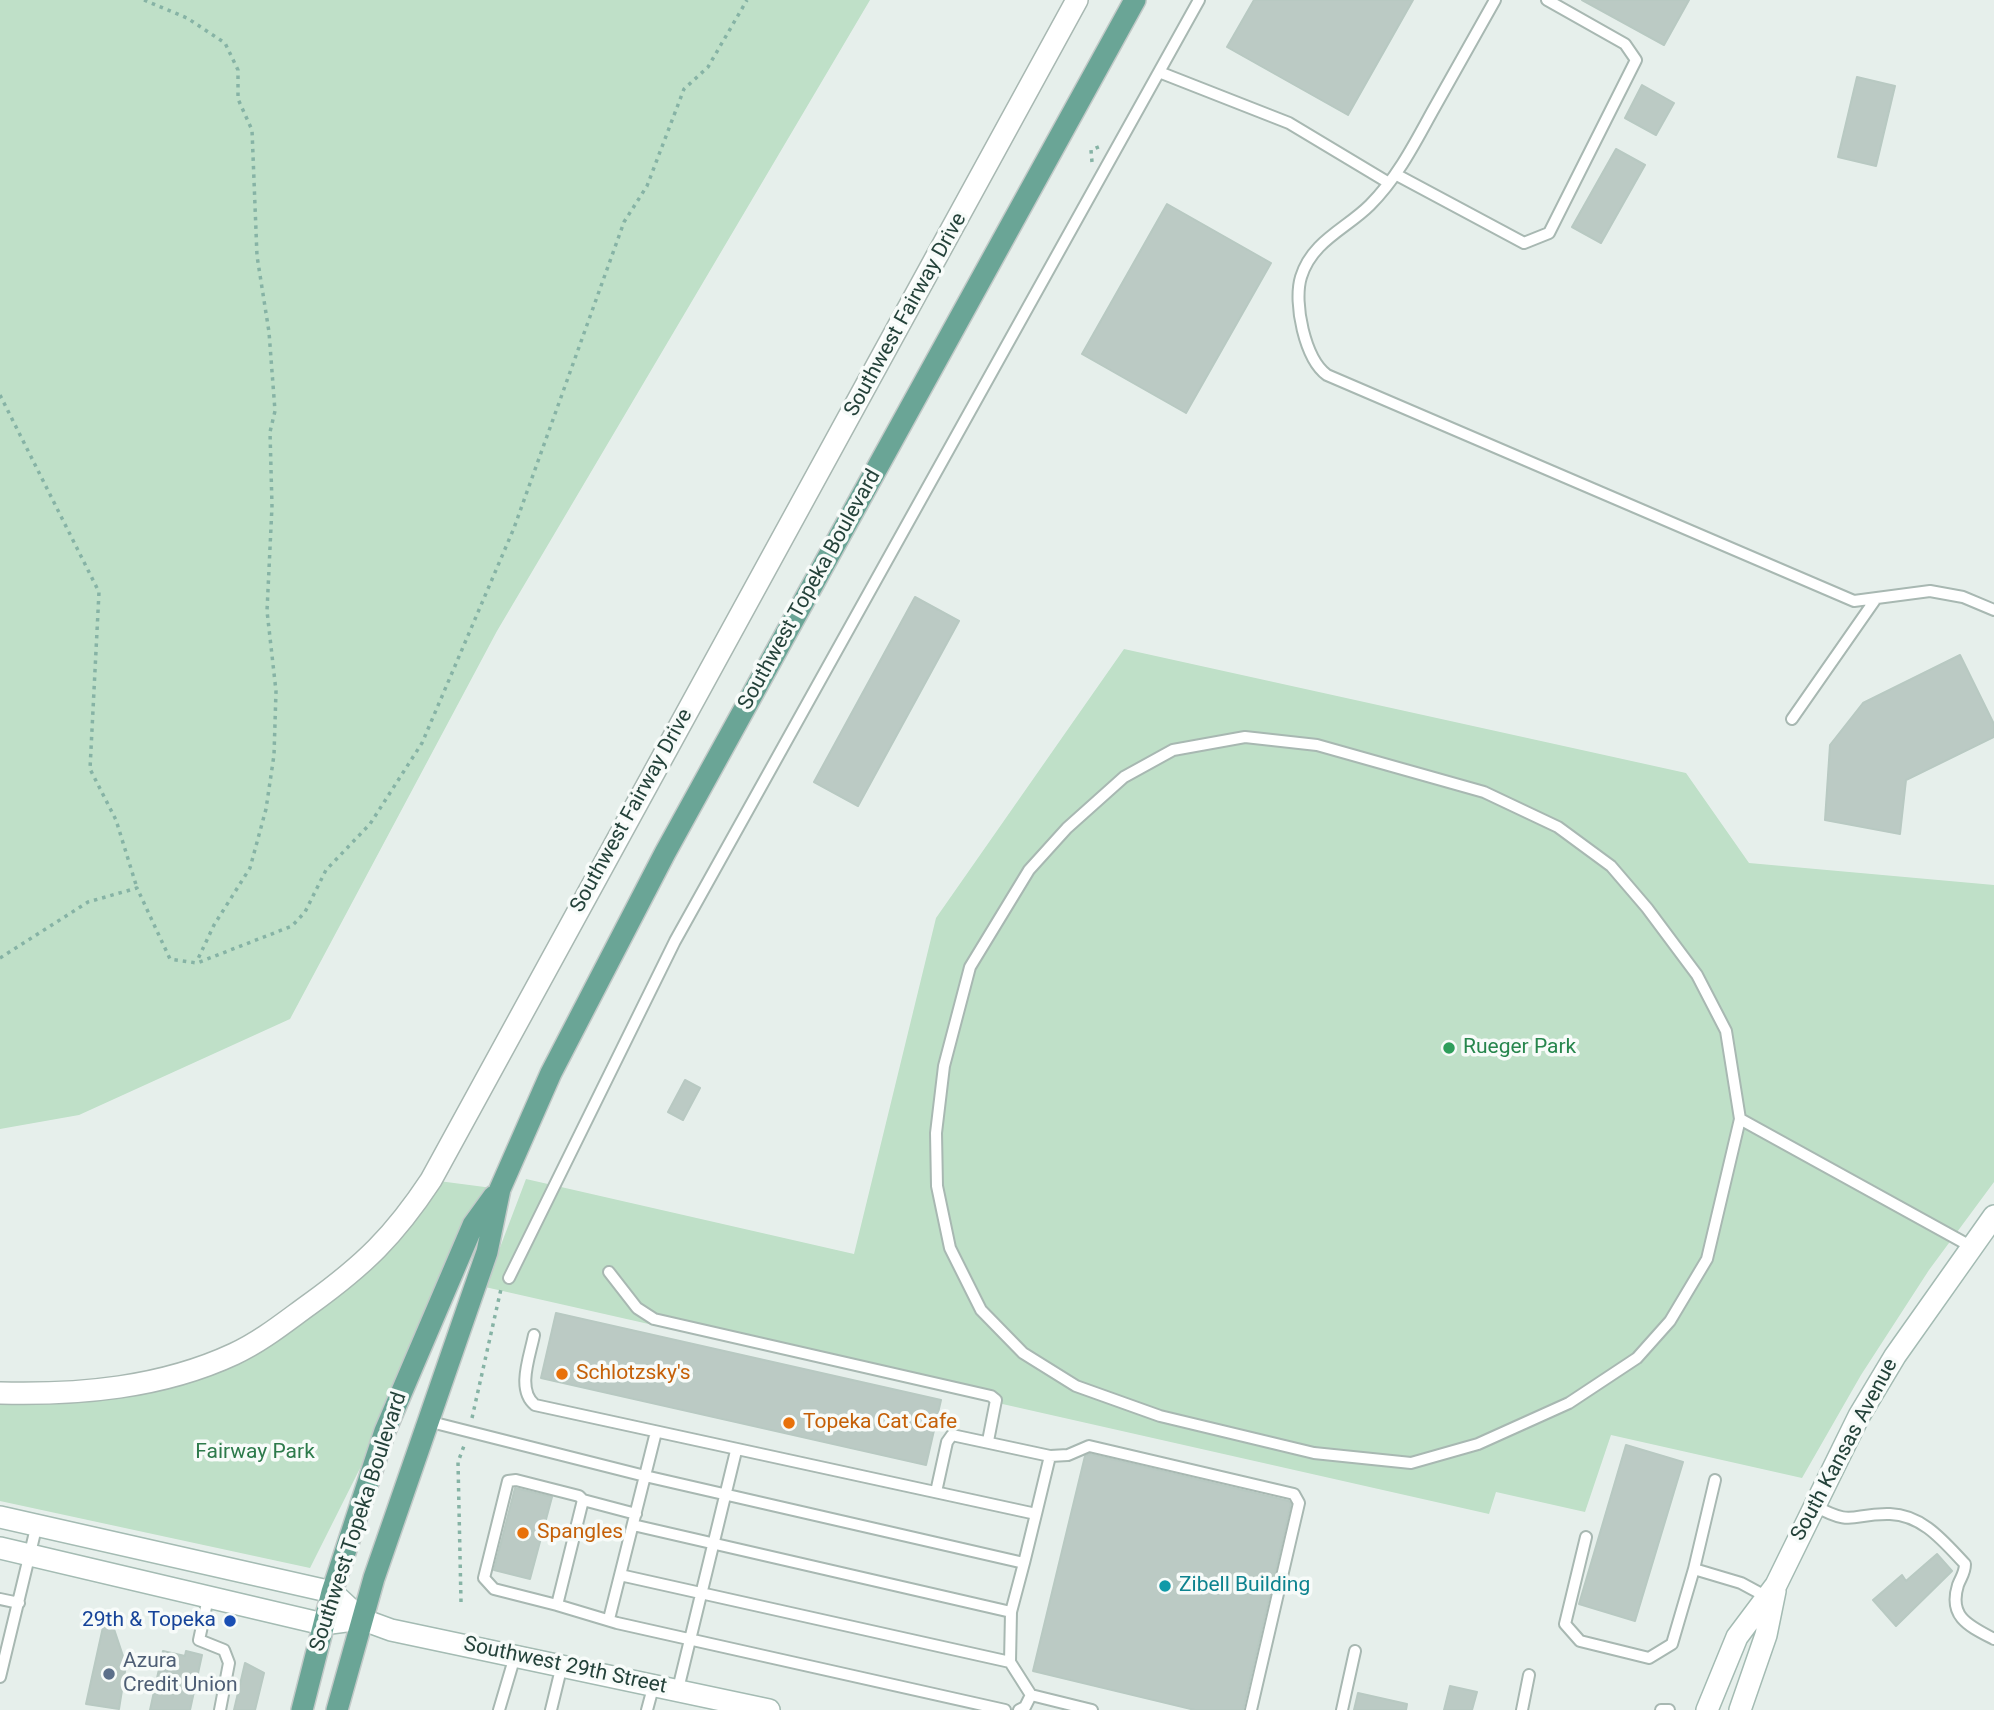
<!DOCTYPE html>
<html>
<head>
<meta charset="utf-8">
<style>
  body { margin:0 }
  canvas { display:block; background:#e6efeb }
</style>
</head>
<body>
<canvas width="1994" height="1710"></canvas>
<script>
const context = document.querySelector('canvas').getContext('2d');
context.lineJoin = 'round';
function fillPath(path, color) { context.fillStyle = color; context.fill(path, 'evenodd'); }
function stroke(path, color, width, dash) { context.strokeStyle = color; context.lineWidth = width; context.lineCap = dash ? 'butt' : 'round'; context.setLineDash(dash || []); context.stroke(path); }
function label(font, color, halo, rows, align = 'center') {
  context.font = font + ' Roboto,sans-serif'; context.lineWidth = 7; context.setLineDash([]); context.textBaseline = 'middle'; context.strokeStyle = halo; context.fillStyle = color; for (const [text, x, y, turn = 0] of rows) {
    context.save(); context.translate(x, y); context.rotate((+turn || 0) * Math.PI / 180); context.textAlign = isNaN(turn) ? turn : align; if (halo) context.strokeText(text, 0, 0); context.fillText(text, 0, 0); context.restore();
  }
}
fillPath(new Path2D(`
  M0 0H870L497 631 290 1019 79 1115 0 1129Z
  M1124 649 1686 773 1749 863 1994 885V1182L1929 1270 1861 1375 1802 1478 1611 1435 1585 1512 1496 1492 1489 1514 485 1287 526 1179 854 1254 936 918Z
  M431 1180 500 1189 310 1568 0 1501V1392L105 1390 234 1354 360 1268Z`), '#bfe0c8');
const building = new Path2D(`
  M1254 0H1413L1348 115 1227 47Z
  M1582 0H1689L1664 45Z
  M1857 77 1895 86 1876 166 1838 157Z
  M1642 85 1674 103 1656 135 1625 118Z
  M1616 149 1645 165 1601 243 1572 227Z
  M1167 204 1271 263 1186 413 1082 354Z
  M915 597 959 621 858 806 814 782Z
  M1960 655 1994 724V737L1906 780 1900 834 1825 820 1830 745 1863 703Z
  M685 1080 700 1088 683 1120 668 1112Z
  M556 1313 941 1400 926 1465 541 1378Z
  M1626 1445 1683 1462 1635 1621 1579 1604Z
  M1090 1454 1289 1501 1291 1504 1243 1710H1195L1033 1671 1085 1456Z
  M515 1488 552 1497 530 1579 494 1570Z
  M1937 1554 1952 1571 1896 1626 1873 1600 1902 1575 1906 1581Z
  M103 1627 114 1629 126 1665 119 1709 86 1704Z
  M163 1651 185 1656 186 1651 202 1655 190 1710H150Z
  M245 1663 264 1673 255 1710H234Z
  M1450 1686 1477 1692 1472 1710H1444Z
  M1358 1693 1407 1704 1406 1710H1354Z`);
fillPath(building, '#bbcac4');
stroke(building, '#b8c9c2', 2);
const lane = new Path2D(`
  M1495 0C1474 37 1453 74 1432 112 1414 145 1397 178 1370 205 1346 229 1312 241 1301 277 1293 303 1305 359 1327 375L1854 601 1930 591 1963 597 1994 610
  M1159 72 1289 123 1389 183
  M1397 175 1524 243 1549 233 1636 60 1625 44 1547 0
  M1792 719 1875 600
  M1245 737 1317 745 1484 792 1558 827 1611 866 1647 908 1697 975 1726 1031 1740 1119 1707 1259 1670 1321 1637 1358 1569 1403 1478 1444 1411 1463 1314 1453 1160 1416 1076 1386 1023 1353 981 1310 950 1248 937 1186 936 1133 944 1066 970 967 1029 870 1067 828 1124 777 1173 750Z
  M1740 1119 1972 1247
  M609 1272 637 1308 654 1319 991 1396 996 1400 988 1441
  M509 1278 675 941 1199 0
  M534 1335C530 1356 516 1390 535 1405L1036 1514 1050 1456 952 1435 947 1442 936 1492
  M427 1421 645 1476 1024 1563 1011 1612 1010 1662 1031 1695 1092 1710
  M1050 1456 1068 1455 1089 1446 1294 1494 1299 1503 1251 1710
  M1813 1505C1855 1528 1850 1513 1890 1514 1923 1515 1944 1542 1965 1564 1965 1573 1961 1577 1958 1585 1948 1617 1969 1626 1994 1639
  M636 1514 583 1500 557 1605 617 1623 1005 1710
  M633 1525 1011 1612
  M1586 1537 1565 1624 1580 1641 1649 1658 1672 1644 1694 1569 1741 1583 1767 1597
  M1024 1563 1036 1514
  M1694 1569 1715 1480
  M620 1575 1010 1662
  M208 1598 199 1640 224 1650 229 1663 220 1710
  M0 1599 19 1603
  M557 1605 494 1589 484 1578 508 1481 516 1480 579 1496 583 1500
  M609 1619 656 1432
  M0 1677 37 1524
  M678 1689 736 1451
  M499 1710 515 1656
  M551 1710 562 1665
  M647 1710 654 1684
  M1019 1710 1025 1707 1031 1695
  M1342 1710 1355 1651
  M1522 1710 1529 1675
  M1661 1710H1669`);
const street = new Path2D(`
  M0 1393C79 1395 161 1388 234 1354 262 1341 285 1322 310 1304 364 1265 394 1236 431 1180L1077 0`);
const secondary = new Path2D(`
  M0 1517 332 1592 361 1619 391 1630 769 1710
  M0 1548 323 1624 361 1619
  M1707 1710 1737 1637 1776 1585 1859 1416 1895 1356 1994 1216
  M1740 1710 1766 1635 1775 1591`);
const primary = new Path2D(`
  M302 1710 332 1592 385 1431 473 1225 494 1196
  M337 1710 374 1578 487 1252 500 1189 551 1073 665 853 1135 0`);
stroke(lane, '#a8b8b2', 14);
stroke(street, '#a8b8b2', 24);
stroke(secondary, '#a4bbb3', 24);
stroke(primary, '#c2cac8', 24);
stroke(new Path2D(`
  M144 0 187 18 225 43 238 70V99L252 130 257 256 269 332 275 411 270 432 272 506 267 611 276 691 274 755 266 809 250 868 214 925 197 961
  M1092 162 1091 150 1101 146
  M0 395 99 592 90 769 116 820 137 888
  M0 958 88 902 137 888 170 959 197 963 292 926 305 912 326 870 370 824 422 743 514 528 624 222 647 186 684 89 708 67 747 0
  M472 1418 501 1289
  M461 1602 458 1462 465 1443`), '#86b3a5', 3.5, [3.5, 5]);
stroke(lane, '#fff', 10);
stroke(street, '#fff', 21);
stroke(secondary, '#fff', 21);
stroke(primary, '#6aa596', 21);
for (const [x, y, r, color] of [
  [1449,1048,7,"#2e9e5b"],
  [562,1374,7,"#e8710a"],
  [789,1423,7,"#e8710a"],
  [523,1533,7,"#e8710a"],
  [1165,1586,7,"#0f9aa8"],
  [230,1621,7,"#1a4fb4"],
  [109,1674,7,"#5c6f8a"]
]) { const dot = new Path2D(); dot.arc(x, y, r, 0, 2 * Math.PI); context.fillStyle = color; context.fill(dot); stroke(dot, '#f7fbf9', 2.5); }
label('21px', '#24423a', '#f7fbf9', [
  ["Southwest Fairway Drive",906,315,-61],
  ["Southwest Topeka Boulevard",810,590,-61],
  ["Southwest Fairway Drive",632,811,-61],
  ["South Kansas Avenue",1845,1450,-62],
  ["Southwest Topeka Boulevard",359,1522,-72],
  ["Southwest 29th Street",565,1666,12]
]);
label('21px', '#27864d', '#f7fbf9', [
  ["Rueger Park",1463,1048]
], 'left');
label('21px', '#c56008', '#f7fbf9', [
  ["Schlotzsky's",576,1374],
  ["Topeka Cat Cafe",803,1423],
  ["Spangles",537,1533]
], 'left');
label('21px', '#2d7a4b', '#f7fbf9', [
  ["Fairway Park",255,1453]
]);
label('21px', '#0d838f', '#f7fbf9', [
  ["Zibell Building",1179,1586]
], 'left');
label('21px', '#164399', '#f7fbf9', [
  ["29th & Topeka",216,1621]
], 'right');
label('21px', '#4e5e75', '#f7fbf9', [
  ["Azura",123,1662],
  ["Credit Union",123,1686]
], 'left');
</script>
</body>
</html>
